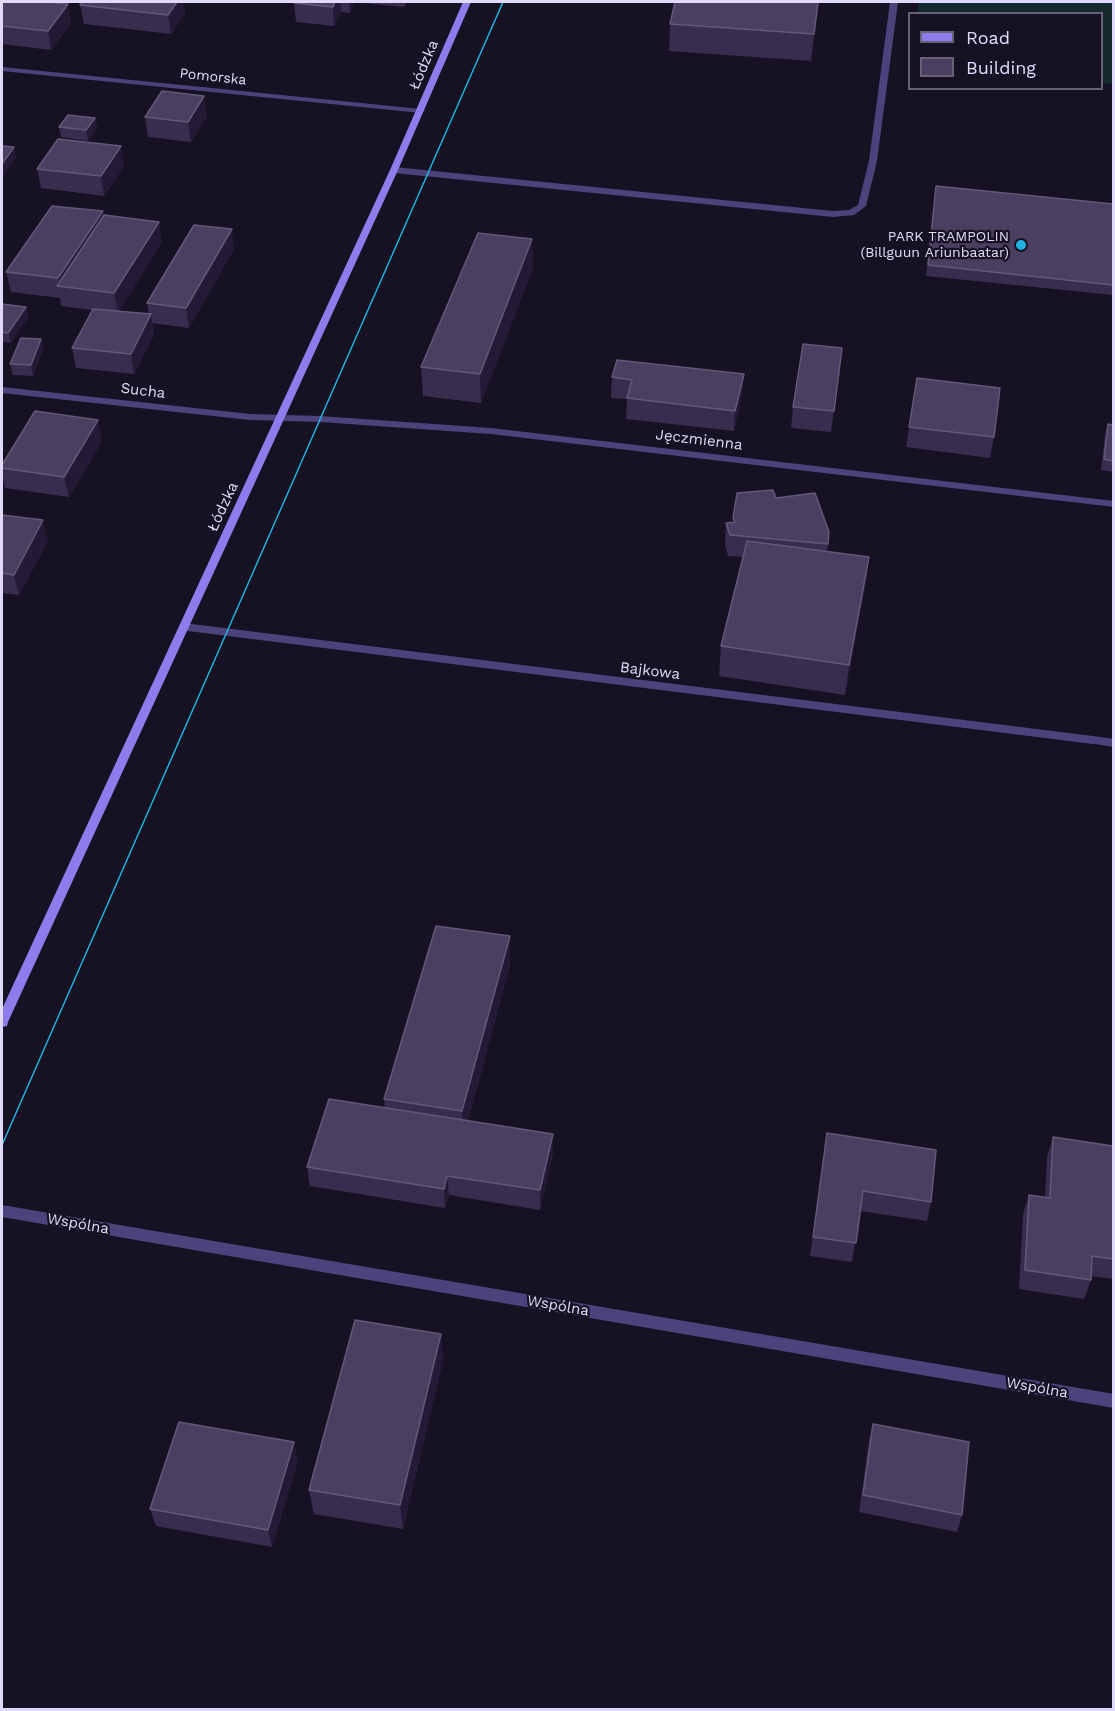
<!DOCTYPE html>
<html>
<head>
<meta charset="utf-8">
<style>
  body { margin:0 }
  #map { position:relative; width:1115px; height:1711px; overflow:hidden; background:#171223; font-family:"Work Sans",sans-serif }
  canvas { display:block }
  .frame { position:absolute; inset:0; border:3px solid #e1d9fa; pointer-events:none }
  .legend { position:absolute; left:908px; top:12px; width:195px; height:78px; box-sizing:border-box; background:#171223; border:2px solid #686279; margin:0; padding:8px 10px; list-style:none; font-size:18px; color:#e1d9fa }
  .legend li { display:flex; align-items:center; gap:12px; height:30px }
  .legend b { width:30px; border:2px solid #686279 }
</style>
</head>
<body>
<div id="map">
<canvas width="1115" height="1711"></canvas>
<div class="frame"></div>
<ul class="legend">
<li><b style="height:8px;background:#8e7ced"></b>Road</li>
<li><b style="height:16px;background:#4a3f60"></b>Building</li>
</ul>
</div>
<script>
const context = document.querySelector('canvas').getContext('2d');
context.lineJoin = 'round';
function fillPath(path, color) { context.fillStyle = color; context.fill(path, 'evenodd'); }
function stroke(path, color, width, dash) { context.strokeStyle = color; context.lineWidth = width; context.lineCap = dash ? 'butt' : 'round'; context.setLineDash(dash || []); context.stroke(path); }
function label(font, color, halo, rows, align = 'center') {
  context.font = font + ' "Work Sans",sans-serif'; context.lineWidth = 4.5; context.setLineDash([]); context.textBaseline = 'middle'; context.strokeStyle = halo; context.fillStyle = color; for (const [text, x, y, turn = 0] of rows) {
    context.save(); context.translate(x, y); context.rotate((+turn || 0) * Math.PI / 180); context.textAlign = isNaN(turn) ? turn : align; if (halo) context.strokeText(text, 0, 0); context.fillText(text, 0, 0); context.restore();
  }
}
fillPath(new Path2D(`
  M919 2H1113V84L1102 83V14L917 13Z`), '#152a2c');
fillPath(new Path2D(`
  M890 2H898L877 161 866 206 854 215 833 217 394 173 390 170 394 167 833 211 849 210 858 205 869 161Z
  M1093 736 1114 739V747L1089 743 1087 740Z`), '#4c437c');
fillPath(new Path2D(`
  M2 67 421 109 425 111 421 113 2 71Z
  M2 387 250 414 320 416 491 428 1114 501V507L491 434 320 422 250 420 2 393Z
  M184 623 1093 736 1099 740 1093 744 180 630 179 627Z
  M2 1205 1114 1394V1408L2 1217Z`), '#4c437c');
fillPath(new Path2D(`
  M463 2H471L398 170 8 1022 7 1026 2 1027V1009L390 170Z`), '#8e7ced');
stroke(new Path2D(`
  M2 1145 503 2`), '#1fb3e0', 1.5);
fillPath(new Path2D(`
  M83 2H183L185 13 171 34 84 24 80 5Z
  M295 2H407L404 7 353 2V6L350 13 341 12 334 26 296 22 294 3Z
  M819 2 811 61 669 51 670 24Z
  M2 3 61 4 71 24 51 50 2 44Z
  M207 116 191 142 148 137 145 117Z
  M95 118 97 128 88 141 61 137 59 127Z
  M124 166 104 196 41 188 37 169Z
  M936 186 1113 204V295L926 276Z
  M103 211V216L162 242 119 311 149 314 147 303 234 249 189 328 152 323 154 335 134 374 76 368 72 348 92 310 61 306 60 298 11 292 6 272Z
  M532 239 533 268 481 403 423 396 421 367Z
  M2 304 26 307 28 317 11 343 2 342Z
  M842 348 831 432 791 428 793 407Z
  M43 349 33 376 13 375 10 364Z
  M744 374 742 394 734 431 626 419 627 399 611 398 612 377Z
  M917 378 994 437 990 458 906 447Z
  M1108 424 1113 425V472L1101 470 1105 435Z
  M102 441 69 497 5 488 2 474V465Z
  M776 498 829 532 827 551 869 557 865 587 845 695 719 676 721 646 743 557 728 556 725 544 726 523H733V518Z
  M2 515 48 541 19 595 2 593Z
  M510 965 468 1121 553 1153 540 1210 449 1195 445 1208 310 1186 307 1167 385 1108 384 1099Z
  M827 1133 931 1202 927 1221 860 1211 852 1262 810 1256Z
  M1053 1137 1113 1146V1279L1091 1276V1280L1084 1299 1019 1289 1023 1214 1029 1195 1045 1197 1047 1157Z
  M441 1334 443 1360 403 1529 314 1514 309 1490Z
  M873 1424 962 1515 957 1532 859 1512 869 1441Z
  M298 1460 272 1547 156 1526 150 1509Z`), '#382d4e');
fillPath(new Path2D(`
  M44 2H62L48 21Z
  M177 2H183L185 13 171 34 168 15Z
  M335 2H341V12L334 26 333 7Z
  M349 2H353V6L350 13Z
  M819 2 817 20 811 61 814 34Z
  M68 4 71 24 51 50 48 31Z
  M204 96 207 116 191 142 188 122Z
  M95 118 97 128 88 141 86 130Z
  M121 146 124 166 104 196 101 176Z
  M14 147 16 157 2 177V164Z
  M103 211 106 232 60 286 58 278Z
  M159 222 162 242 118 313 114 293Z
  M232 229 234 249 189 328 186 308Z
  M532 239 533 268 481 403 480 374Z
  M26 307 28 317 11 343 8 333Z
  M151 314 154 335 134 374 131 354Z
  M41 339 43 349 33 376 31 365Z
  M744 374 742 394 734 431 735 411Z
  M98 420 102 441 69 497 64 477Z
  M43 520 48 541 19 595 14 575Z
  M869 557 865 587 845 695 849 665Z
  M510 936V965L463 1139 462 1111Z
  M553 1134V1153L540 1210V1190Z
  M447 1176 449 1195 445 1208 444 1189Z
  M441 1334 443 1360 403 1529 400 1505Z
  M294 1442 298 1460 272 1547 268 1530Z`), '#231a35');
const building = new Path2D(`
  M2 2H44L68 4 48 31 2 26Z
  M83 2H177L168 15 80 5Z
  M295 2H335L333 7 294 3Z
  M675 2H818L814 34 670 24Z
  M162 91 204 96 188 122 145 117Z
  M68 115 95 118 86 130 59 127Z
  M58 139 121 146 101 176 37 169Z
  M2 146 14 147 2 164Z
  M936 186 1113 204V285L928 265Z
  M52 206 103 211 58 278 6 272Z
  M104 215 159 222 114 293 57 286Z
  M194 225 232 229 186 308 147 303Z
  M478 233 532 239 480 374 421 367Z
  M2 304 26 307 8 333 2 332Z
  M93 309 151 314 131 354 72 348Z
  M21 338 41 339 31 365 10 364Z
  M803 344 842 348 834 411 793 407Z
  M617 360 744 374 735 411 627 398 632 380 612 377Z
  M917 378 1000 388 994 437 909 427Z
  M35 411 98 420 64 477 2 468V465Z
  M1108 424 1113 425V461L1104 459Z
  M773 490 776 498 815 493 829 532 828 544 730 535 726 523 735 522 733 518 737 493Z
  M2 515 43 520 14 575 2 573Z
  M747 541 869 557 849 665 721 646Z
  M436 926 510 936 462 1111 384 1099Z
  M329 1099 553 1134 540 1190 447 1176 444 1189 307 1167Z
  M827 1133 936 1150 931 1202 863 1191 856 1243 813 1237Z
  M1053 1137 1113 1146V1259L1092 1256 1091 1280 1025 1270 1029 1195 1050 1198Z
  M355 1320 441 1334 400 1505 309 1490Z
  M179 1422 294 1442 268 1530 150 1509Z
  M873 1424 969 1442 962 1515 863 1495Z`);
fillPath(building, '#4a3f60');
stroke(building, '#625878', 1.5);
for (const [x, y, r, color] of [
  [1021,245,6,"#1fb3e0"]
]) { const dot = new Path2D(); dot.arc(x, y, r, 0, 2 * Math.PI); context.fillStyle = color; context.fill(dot); stroke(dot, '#171223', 2); }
label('14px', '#e1d9fa', '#171223', [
  ["Pomorska",213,77,6]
]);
label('14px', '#e1d9fa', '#171223', [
  ["PARK TRAMPOLIN",1009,237],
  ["(Billguun Ariunbaatar)",1009,253]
], 'right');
label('15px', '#e1d9fa', '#171223', [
  ["Łódzka",424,65,-67],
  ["Sucha",143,391,7],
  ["Jęczmienna",699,440,7],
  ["Łódzka",223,507,-65],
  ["Bajkowa",650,671,7],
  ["Wspólna",78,1224,10],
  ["Wspólna",558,1306,10],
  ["Wspólna",1037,1388,10]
]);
</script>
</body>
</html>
